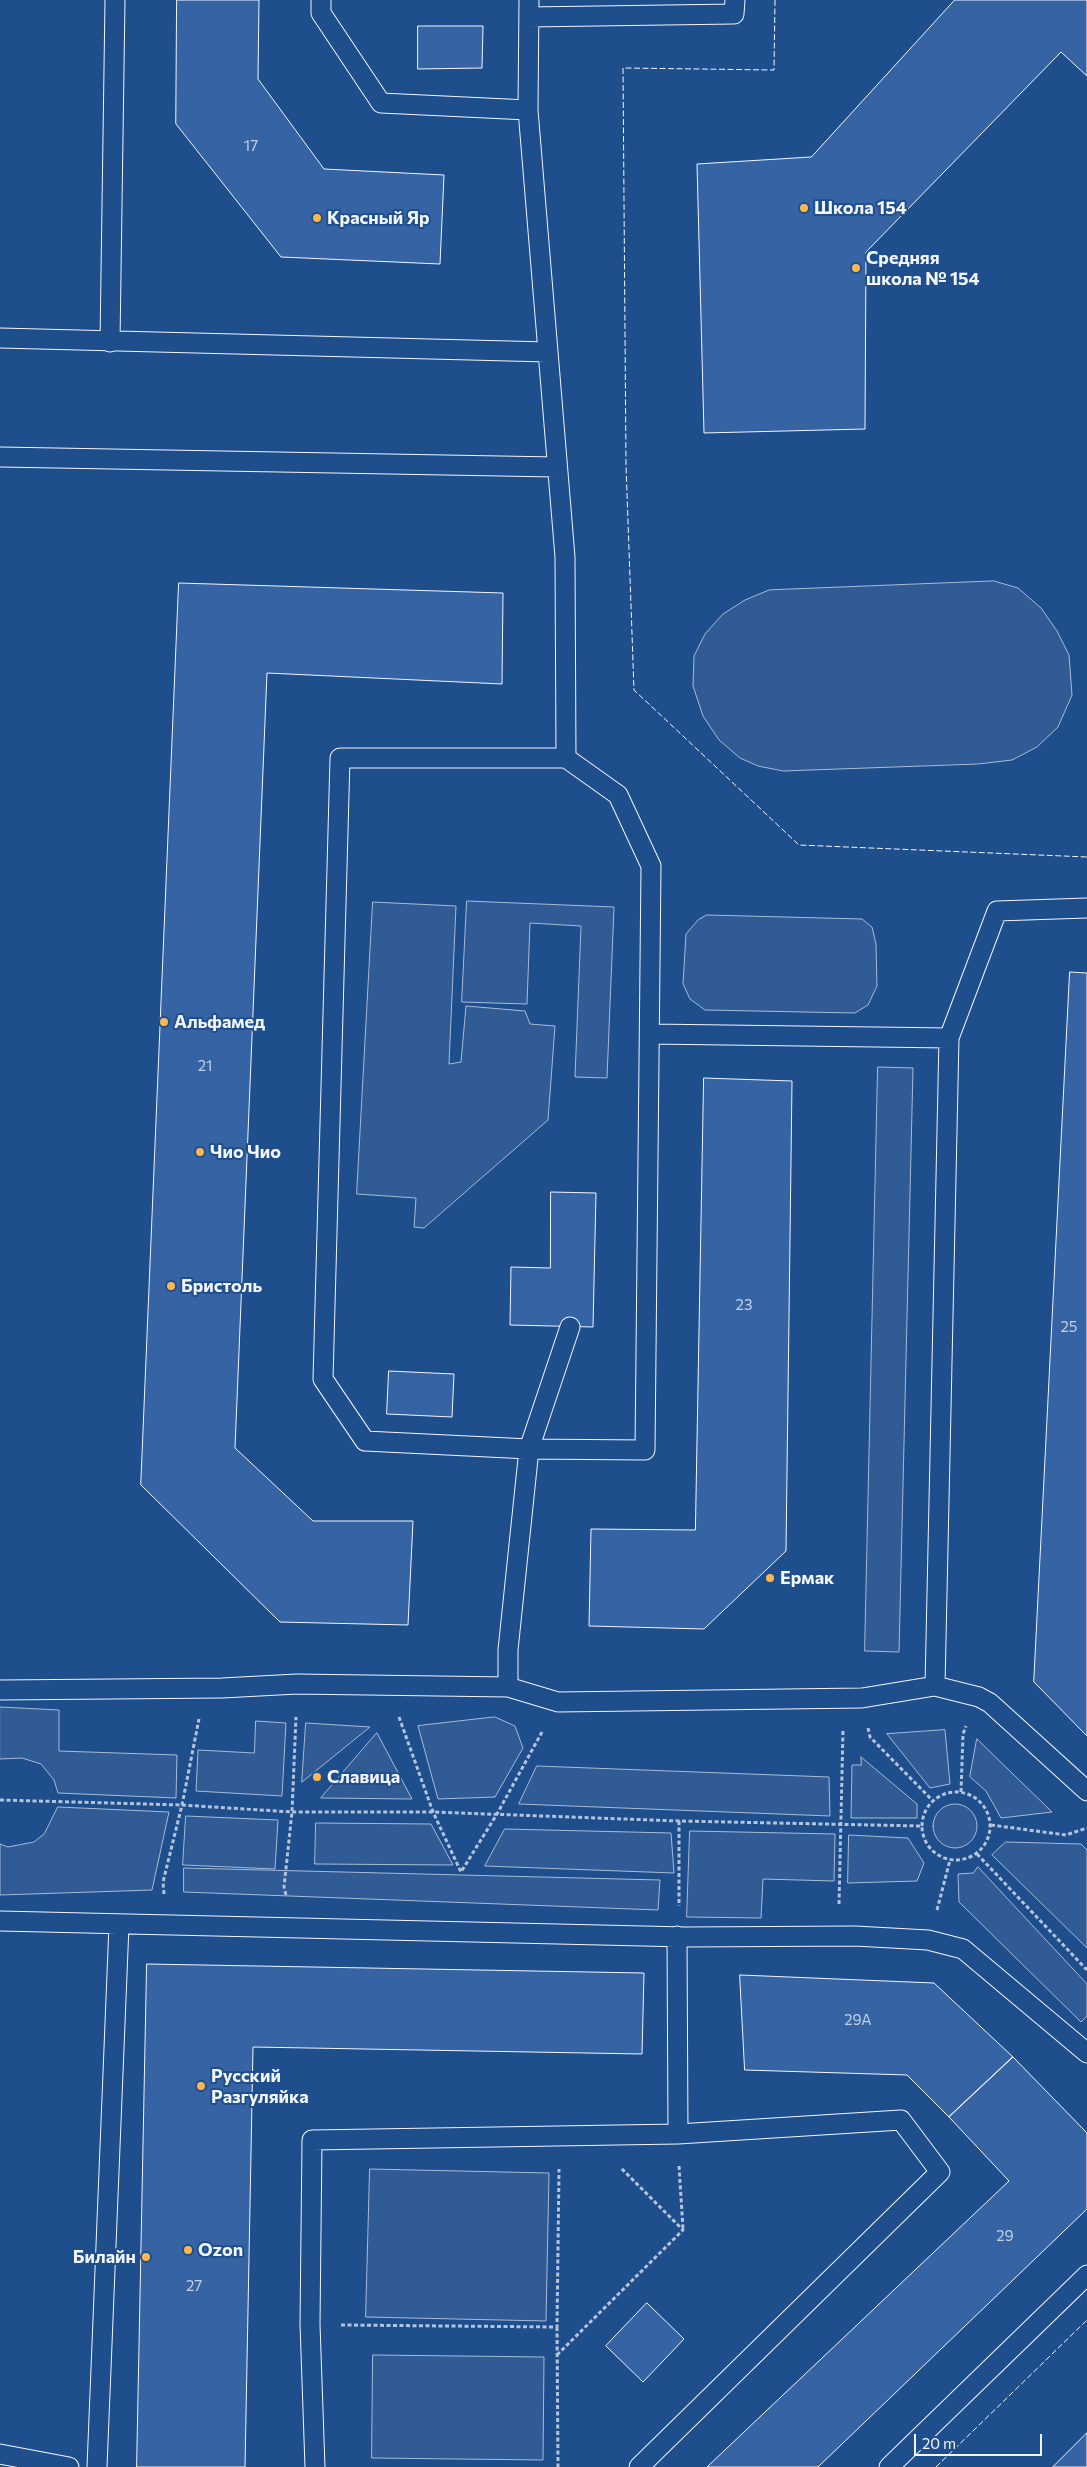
<!DOCTYPE html>
<html>
<head>
<meta charset="utf-8">
<style>
  body { margin:0 }
  #map { position:relative; width:1087px; height:2467px; overflow:hidden; background:#1f4e8c; font-family:Commissioner,sans-serif }
  canvas { display:block }
  .scale { position:absolute; left:914px; top:2434px; width:128px; height:22px; box-sizing:border-box; border:2px solid #f2f6ff; border-top:0; padding-left:6px; font-size:15px; line-height:18px; white-space:nowrap; color:#f2f6ff; -webkit-text-stroke:4px #1f4e8c; paint-order:stroke }
</style>
</head>
<body>
<div id="map">
<canvas width="1087" height="2467"></canvas>
<div class="scale">20 m</div>
</div>
<script>
const context = document.querySelector('canvas').getContext('2d');
context.lineJoin = 'round';
function fillPath(path, color) { context.fillStyle = color; context.fill(path, 'evenodd'); }
function stroke(path, color, width, dash) { context.strokeStyle = color; context.lineWidth = width; context.lineCap = dash ? 'butt' : 'round'; context.setLineDash(dash || []); context.stroke(path); }
function label(font, color, halo, rows, align = 'center') {
  context.font = font + ' Commissioner,sans-serif'; context.lineWidth = 4; context.setLineDash([]); context.textBaseline = 'middle'; context.strokeStyle = halo; context.fillStyle = color; for (const [text, x, y, turn = 0] of rows) {
    context.save(); context.translate(x, y); context.rotate((+turn || 0) * Math.PI / 180); context.textAlign = isNaN(turn) ? turn : align; if (halo) context.strokeText(text, 0, 0); context.fillText(text, 0, 0); context.restore();
  }
}
const built = new Path2D(`
  M994 581 1018 588 1041 608 1057 631 1069 655 1072 695 1058 727 1037 747 1012 760 978 764 783 771 758 766 740 758 719 740 703 716 693 686 694 656 705 634 723 614 745 600 769 590Z
  M467 901 614 907 607 1078 575 1077 581 926 530 923 527 1004 462 1002Z
  M373 902 456 906 449 1064 461 1062 466 1006 525 1011 530 1024 555 1026 548 1120 424 1228 414 1227 416 1198 357 1194Z
  M707 915 862 919 872 927 876 944 877 986 868 1005 855 1013 705 1010 690 999 683 984 686 934 698 920Z
  M878 1067 913 1068 899 1652 865 1651Z
  M0 1707 59 1710V1751L177 1755 176 1798 58 1793 54 1780 41 1764 22 1758 0 1759Z
  M495 1717 515 1726 523 1748 495 1797 438 1799 418 1726Z
  M256 1721 286 1723 282 1796 196 1791 198 1750 254 1753Z
  M306 1723 370 1727 302 1782Z
  M945 1730 950 1784 930 1788 887 1734Z
  M377 1733 412 1799 321 1798Z
  M977 1739 1052 1812 1001 1818 986 1791 970 1777Z
  M861 1757 917 1804V1818H851L852 1765H861Z
  M537 1766 829 1777 830 1816 519 1804Z
  M933 1826a22 22 0 1 1 44 0a22 22 0 1 1-44 0Z
  M58 1807 169 1812 152 1890 0 1895V1844L8 1847 34 1842 44 1834Z
  M186 1816 278 1820 275 1869 183 1865Z
  M316 1823 431 1824 453 1865 315 1864Z
  M505 1829 671 1833 674 1873 485 1866Z
  M690 1831 835 1834 834 1881 763 1879 761 1918 687 1917Z
  M849 1835 908 1838 924 1863 917 1881 848 1883Z
  M1006 1842 1081 1844 1087 1850V1948L992 1855Z
  M978 1867 1087 1984V2016L1081 2022 959 1902 958 1874 973 1873Z
  M184 1868 660 1880 658 1910 184 1892Z
  M370 2169 549 2173 546 2321 366 2317Z
  M373 2355 544 2357 543 2460 372 2458Z`);
fillPath(built, '#305b95');
stroke(built, '#a8bbd7', 1);
const building = new Path2D(`
  M177 0H259L258 79 324 169 444 175 440 264 281 257 176 124Z
  M955 0H1087V76L1061 52 866 252 865 429 704 433 697 164 811 157Z
  M418 26H483L482 68 418 69Z
  M179 583 503 593 502 684 267 673 235 1448 313 1521H413L408 1625 280 1622 141 1485Z
  M1070 972 1087 973V1736L1034 1682Z
  M704 1078 792 1081 786 1551 704 1629 589 1626 591 1529 695 1530Z
  M551 1192 596 1193 593 1327 510 1325 511 1267 550 1268Z
  M389 1371 454 1374 452 1417 387 1414Z
  M147 1964 644 1973 642 2054 253 2047 245 2467H137Z
  M740 1975 934 1983 1013 2057 949 2117 907 2075 745 2070Z
  M1013 2057 1087 2133V2209L818 2467H707L1009 2181 949 2117Z
  M647 2303 684 2339 643 2382 606 2346Z
  M1087 2433V2467H1053Z`);
fillPath(building, '#3563a3');
stroke(building, '#f2f6ff', 1);
const service = new Path2D(`
  M321 0V13L381 103 528 110
  M529 17 734 14 735 0
  M0 338 548 352
  M110 342 115 0
  M0 457 556 467
  M566 758H340L323 1379 365 1441 529 1449 570 1327
  M651 1034 949 1038
  M935 1686 949 1038 997 911 1087 908
  M508 1687V1650L529 1449 645 1450 651 866 618 795 566 758 565 557 528 110 529 0
  M0 1690 222 1688 297 1684 508 1687 558 1702 862 1698 935 1686 979 1697 990 1703 1087 1791
  M0 1921 686 1937 855 1936 928 1940 963 1949 1087 2053
  M0 2454 69 2467
  M97 2467 119 1925
  M315 2467 310 2324 312 2140 678 2134 677 1936
  M639 2467 940 2172 901 2120 678 2134
  M889 2467 1087 2275`);
stroke(service, '#f2f6ff', 21);
stroke(new Path2D(`
  M399 1717 433 1812 461 1872 497 1814 542 1732
  M868 1728 870 1737 933 1801
  M922 1826a34 34 0 1 1 68 0a34 34 0 1 1-68 0Z
  M961 1792 963 1734 966 1726
  M0 1800 182 1805 292 1812H433L679 1821 921 1826
  M679 1821V1906
  M991 1825 1066 1835 1087 1828
  M977 1854 1087 1970
  M164 1894 163 1882 182 1805 199 1719
  M286 1895 284 1887 292 1812 296 1717
  M839 1904 843 1730
  M937 1910 950 1860
  M679 2166 683 2229
  M341 2325 557 2327 559 2169
  M557 2327 558 2467
  M557 2355 683 2230 620 2167`), '#b3c4dc', 3, [4, 2.5]);
stroke(service, '#1f4e8c', 19);
stroke(new Path2D(`
  M775 0 774 70 623 68 626 465 634 690 799 845 1087 857
  M936 2467 1087 2320`), '#f2f6ff', 1, [6, 2.5]);
for (const [x, y, r, color] of [
  [804,208,5,"#ffb74d"],
  [317,218,5,"#ffb74d"],
  [856,268,5,"#ffb74d"],
  [164,1022,5,"#ffb74d"],
  [200,1152,5,"#ffb74d"],
  [171,1286,5,"#ffb74d"],
  [770,1578,5,"#ffb74d"],
  [317,1777,5,"#ffb74d"],
  [201,2086,5,"#ffb74d"],
  [188,2250,5,"#ffb74d"],
  [146,2257,5,"#ffb74d"]
]) { const dot = new Path2D(); dot.arc(x, y, r, 0, 2 * Math.PI); context.fillStyle = color; context.fill(dot); stroke(dot, '#1f4e8c', 2); }
label('15px', '#c3d1e8', null, [
  ["17",251,146],
  ["21",205,1066],
  ["23",744,1305],
  ["25",1069,1327],
  ["29А",858,2020],
  ["29",1005,2236],
  ["27",194,2286]
]);
label('bold 18px', '#f2f6ff', '#1f4e8c', [
  ["Школа 154",814,208],
  ["Красный Яр",327,218],
  ["Средняя",866,258],
  ["школа № 154",866,279],
  ["Альфамед",174,1022],
  ["Чио Чио",210,1152],
  ["Бристоль",181,1286],
  ["Ермак",780,1578],
  ["Славица",327,1777],
  ["Русский",211,2076],
  ["Разгуляйка",211,2097],
  ["Ozon",198,2250],
  ["Билайн",136,2257,"right"]
], 'left');
</script>
</body>
</html>
